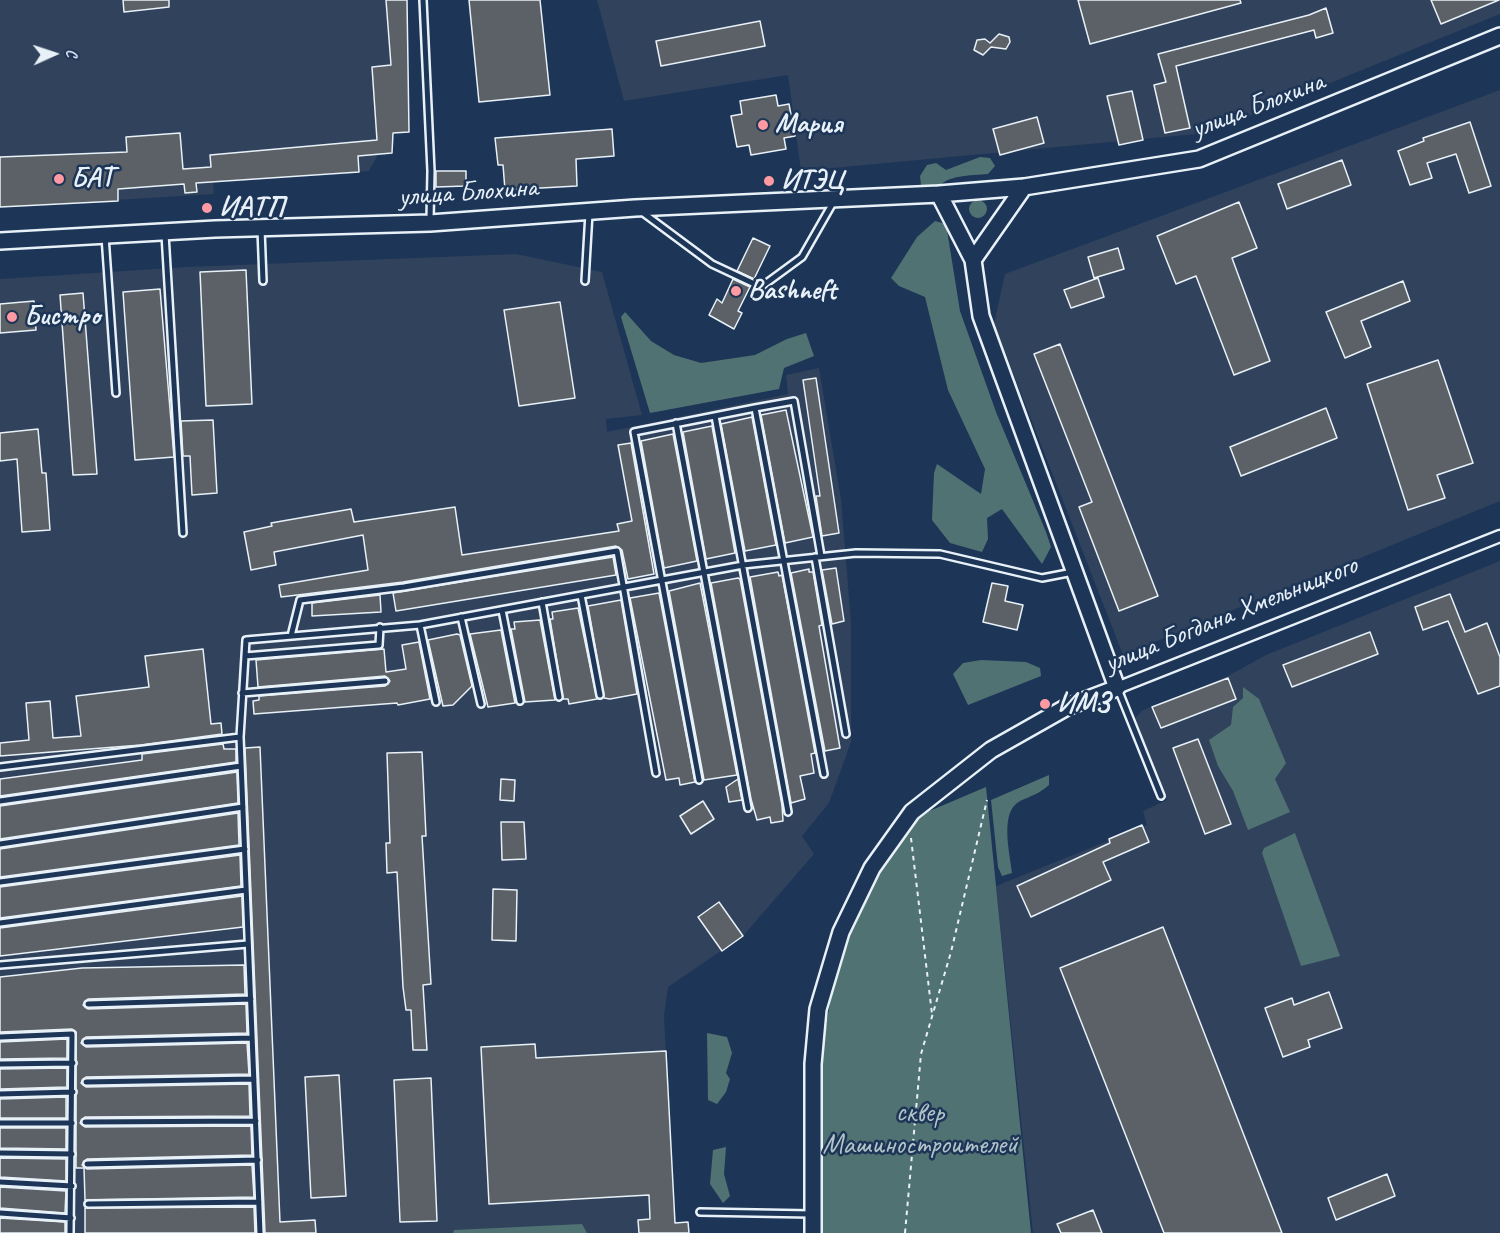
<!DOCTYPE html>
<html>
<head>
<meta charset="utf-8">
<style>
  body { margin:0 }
  #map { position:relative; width:1500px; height:1233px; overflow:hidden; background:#1d3557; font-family:Caveat,sans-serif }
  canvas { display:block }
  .north { position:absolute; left:24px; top:24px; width:60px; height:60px; -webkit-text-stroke:4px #1d3557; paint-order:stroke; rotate:87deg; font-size:16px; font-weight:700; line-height:24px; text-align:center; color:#e8f1f8 }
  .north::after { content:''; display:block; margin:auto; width:21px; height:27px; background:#e8f1f8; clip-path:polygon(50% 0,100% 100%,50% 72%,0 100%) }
</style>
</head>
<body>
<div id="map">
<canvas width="1500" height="1233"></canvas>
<div class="north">С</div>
</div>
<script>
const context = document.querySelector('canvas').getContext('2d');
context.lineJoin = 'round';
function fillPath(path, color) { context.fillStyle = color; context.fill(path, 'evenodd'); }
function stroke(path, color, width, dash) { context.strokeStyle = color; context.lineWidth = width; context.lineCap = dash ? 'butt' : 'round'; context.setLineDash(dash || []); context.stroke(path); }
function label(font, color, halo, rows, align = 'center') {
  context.font = font + ' Caveat,sans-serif'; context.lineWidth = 5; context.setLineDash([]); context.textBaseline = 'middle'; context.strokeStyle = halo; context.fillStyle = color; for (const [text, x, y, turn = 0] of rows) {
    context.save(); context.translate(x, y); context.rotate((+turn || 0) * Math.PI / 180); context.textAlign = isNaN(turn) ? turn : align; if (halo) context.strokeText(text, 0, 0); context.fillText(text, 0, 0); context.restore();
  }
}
fillPath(new Path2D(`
  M0 0H386L391 65 372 67 378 155 369 171 213 182 214 194 0 207Z
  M597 0H1500V14L1207 133 801 171 788 75 624 101Z
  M1500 90V501L1123 655 994 324 1005 274Z
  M516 254 602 272 642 415 606 419 607 432 788 394 786 375 819 368 841 499 851 622V742L829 803 802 836 814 854 743 936 668 987 664 1016 675 1223 688 1222 689 1233H0V279L187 267Z
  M1500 561V1233H1033L996 886 1147 825 1143 811 1167 800 1135 718 1143 710 1226 677 1266 655Z`), '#30425c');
fillPath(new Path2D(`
  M980 157 990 158 995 166 988 174C970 176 948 174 936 189H927L921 185 920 176 927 165 936 163 946 170Z
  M969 209a9 9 0 1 1 18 0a9 9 0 1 1-18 0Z
  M935 221 946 224 960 311 996 412 1046 532 1051 547 1042 564 1002 509 987 518 988 539 982 552 950 543 932 520 934 473 937 464 981 494 985 469 948 390 925 297 899 286 891 278 917 237Z
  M625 312 651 341 674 355 701 363 755 355 787 339 806 333 814 356 784 368 779 389 650 413 621 317Z
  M981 660 1026 662 1040 668 1041 676 968 705 953 674 963 663Z
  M1243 687 1259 699 1286 763 1275 779 1290 812 1248 830 1233 791 1218 766 1209 740 1231 725 1233 707 1243 698Z
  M1049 775V785C1039 794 1031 796 1020 801 999 812 1010 853 1012 873L1002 876 998 867 991 800Z
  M986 787 1031 1233H820V1060L837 963 859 906 913 818Z
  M1295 833 1340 956 1301 966 1262 853 1264 848Z
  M707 1033 727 1037 732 1053 726 1073 730 1079 726 1092 717 1104 708 1100Z
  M726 1147 724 1174 730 1196 723 1203 710 1184 713 1150Z
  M582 1224 587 1233H453L454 1230Z`), '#517272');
const building = new Path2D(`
  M123 0H169V7L124 12Z
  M386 0H407L409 132 393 133 392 153 358 156 359 172 196 183 197 192 185 193 184 184 118 189V201L0 207V157L127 152 126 137 180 133 183 169 211 167 210 155 377 140 372 67 391 65Z
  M469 0H540L550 95 479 102Z
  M1078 0H1240L1241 3 1090 44Z
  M1431 0H1499L1441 24Z
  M1326 8 1333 33 1316 38 1314 30 1176 66 1190 128 1165 133 1154 85 1166 82 1158 54 1309 15Z
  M760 21 765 46 661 66 656 41Z
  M999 34 1009 37 1010 42 1006 49 991 47 983 55 974 50 977 40 985 39 990 43Z
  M1132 91 1143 140 1119 145 1107 96Z
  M776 95 778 106 789 104 795 136 784 138 786 149 751 155 749 145 737 147 731 116 742 114 740 101Z
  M1037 117 1044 143 1000 155 993 129Z
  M1470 122 1491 186 1469 193 1456 154 1427 163 1432 178 1410 185 1398 151 1424 141 1423 138Z
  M612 129 614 156 576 159 577 186 505 190 503 165H498L495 138Z
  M1342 160 1351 185 1287 209 1278 184Z
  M436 171H466V186L436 187Z
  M1239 202 1257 248 1232 258 1270 361 1234 375 1196 276 1176 284 1157 236Z
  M753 238 770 246 754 279 737 271Z
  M1118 248 1124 269 1094 278 1088 257Z
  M246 270 252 404 206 406 200 272Z
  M1098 278 1104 297 1071 308 1064 290Z
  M733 279 750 287 738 311 742 313 734 329 709 315 717 299 722 303Z
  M1403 281 1410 301 1361 321 1371 347 1345 358 1326 312Z
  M160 289 174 457 135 460 123 292Z
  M83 293 97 474 73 475 60 295Z
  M34 301 36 330 0 333V304Z
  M560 302 575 398 519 406 504 310Z
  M1060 344 1158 596 1119 611 1079 507 1092 502 1034 354Z
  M1438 360 1473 463 1437 475 1445 498 1408 510 1367 384Z
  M816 378 839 533 822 536 816 496H820L803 380Z
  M1326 408 1337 438 1241 476 1230 447Z
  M786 410 813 537 785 543 761 415Z
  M752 417 776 545 745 551 721 424Z
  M213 420 217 493 192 495 190 456H183L181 421Z
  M712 426 735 553 706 559 683 432Z
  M38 429 42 473H46L50 530 22 532 17 459 0 461V433Z
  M673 434 697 561 664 568 641 441Z
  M631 443 654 574 628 579 622 550 616 546 403 582 281 597 279 585 368 570 363 535 274 552 276 565 251 570 244 532 272 526 271 523 351 509 354 522 455 507 462 555 619 531 617 524 632 521 618 445Z
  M613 557 616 575 396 611 393 593Z
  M836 568 844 621 832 624 822 570Z
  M809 569V572H813L822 625 819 626 840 748 825 751 791 573Z
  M778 572 779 576 782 575 815 753 811 754 814 773 800 776 805 799 791 803 750 577Z
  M738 578 740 579 782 805 783 821 771 823 770 817 757 820 751 799 711 583Z
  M700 583 737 775 704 780 669 591Z
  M992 583 1008 586 1005 601 1023 605 1017 630 983 622Z
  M659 593 695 782 680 785 679 778 666 780 630 598Z
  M1450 594 1465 632 1487 623 1500 657V686L1478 694 1448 621 1423 630 1415 607Z
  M380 595 381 612 312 616V603Z
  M621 600 637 694 610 699 604 698 588 606Z
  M578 608 597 699 569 704 568 699H563L550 619H553L552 612Z
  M540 620 555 700 525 702 511 629H515L514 622Z
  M501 630 515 703 488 707 470 634Z
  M1370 632 1378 654 1292 687 1283 665Z
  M457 634 460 635 472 686 453 705 443 706 428 640Z
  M419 642 430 699 398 705 397 703 254 714 253 701 259 700V696L385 686 390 681 385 676 258 687 256 660 384 649 386 672 406 669 402 645Z
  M203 649 211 724 221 723 222 734 141 745 0 756V743L29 740 26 703 50 701 53 738 81 736 76 696 149 687 145 656Z
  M1228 678 1236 699 1161 728 1152 707Z
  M1198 739 1231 824 1205 834 1173 748Z
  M223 744 224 749H236V762L0 796V779L142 760V754Z
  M260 747 280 1222 315 1220 316 1233H265L245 748Z
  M422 752 426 836H422L431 984 423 985 427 1050H413L411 1010H406L403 987 397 872 387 873 386 843H390L387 753Z
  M237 772 238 803 0 839V806Z
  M501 779 515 780 514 801 500 800Z
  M738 779 742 800 729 802 726 787Z
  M703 801 714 819 691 834 680 816Z
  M238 813 239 845 0 877V849Z
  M501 822H524L526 859 502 860Z
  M1142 825 1149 842 1103 862 1111 880 1031 917 1017 886 1110 843 1109 839Z
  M240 855 241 886 0 918V887Z
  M493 889 517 890 516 941 492 940Z
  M242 896 243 927 0 956V928Z
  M719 902 743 936 722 951 698 917Z
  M1163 927 1282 1233H1164L1060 968Z
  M244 965 245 994 88 999 83 1005 88 1009 246 1004 247 1033 86 1037 81 1043 86 1047 247 1043 249 1074 86 1077 81 1083 86 1087 249 1084 250 1116 85 1117 80 1123 85 1127 251 1126 252 1155 87 1159 82 1165 87 1169 252 1165 254 1197 85 1200 84 1168H76V1032L72 1029 0 1032V977L82 968Z
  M1329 992 1342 1028 1308 1040 1310 1047 1283 1057 1265 1008 1292 998 1294 1005Z
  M67 1039V1058L0 1059V1042Z
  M535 1044 536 1058 666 1051 675 1223 688 1222 689 1233H639L638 1220 650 1219 649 1195 489 1204 481 1047Z
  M67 1068V1087L0 1089V1069Z
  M339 1075 346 1196 311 1198 305 1077Z
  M431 1078 437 1221 400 1222 394 1080Z
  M66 1097V1118H0V1099Z
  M0 1128H66V1149L0 1148Z
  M0 1158 66 1159V1181L0 1177Z
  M1387 1174 1395 1196 1336 1220 1328 1198Z
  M0 1187 66 1191 65 1213 0 1208Z
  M254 1207 255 1233H85V1208Z
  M1093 1210 1102 1233H1061L1057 1224Z
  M0 1218 65 1222V1233H0Z`);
fillPath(building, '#5b6166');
stroke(building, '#e8f1f8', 1.5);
const lane = new Path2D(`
  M423 0 431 171 430 220
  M642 212 712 264 761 287 802 257 834 201
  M261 229 263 281
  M165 234 183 533
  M105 236 116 393
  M585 281 589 213
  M715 416 788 812
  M676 423 748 808
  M821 556 794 401 755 408 824 774
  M815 557 846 734
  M581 595 600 695
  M542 602 559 697
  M502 610 520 701
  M461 617 481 704
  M420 625 436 702
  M291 636 300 600 404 587 617 551 656 773
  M245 656 379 645 380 627
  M1118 689 1161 796
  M242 693 385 681
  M0 767 240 737
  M699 780 634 432 755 408
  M0 801 241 766
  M0 844 243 807
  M0 882 245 849
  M0 923 246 890
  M0 965 248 944
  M88 1004 251 999
  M0 1037 72 1034 70 1233
  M86 1042 252 1038
  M0 1064 73 1063
  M86 1082 254 1079
  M0 1094 73 1092
  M85 1122 256 1121
  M0 1123H72
  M0 1153 72 1154
  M87 1164 258 1160
  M0 1182 72 1186
  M88 1204 259 1202
  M700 1212 811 1214
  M0 1213 71 1218
  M260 1233 240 737 246 640 420 625 743 565 856 553 940 554 1042 578 1073 572`);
const street = new Path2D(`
  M1117 688 1500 536`);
const secondary = new Path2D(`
  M1024 187 973 260 939 194 1024 187 1199 159 1500 36
  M0 241 215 229 430 223 635 208 939 194
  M813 1233V1064L818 1009 841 932 872 868 912 812 991 750 1067 707 1117 688 981 316 973 260`);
stroke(lane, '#e8f1f8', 10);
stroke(street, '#e8f1f8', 15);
stroke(secondary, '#e8f1f8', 20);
stroke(new Path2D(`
  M911 838 932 1014
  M905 1233 921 1054 951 952 987 800`), '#e8f1f8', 2, [4.5, 4.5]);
stroke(lane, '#1d3557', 5);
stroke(street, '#1d3557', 10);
stroke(secondary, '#1d3557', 15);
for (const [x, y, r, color] of [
  [763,125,6,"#ff9aa2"],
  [59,179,6,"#ff9aa2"],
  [769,181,6,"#ff9aa2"],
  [207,208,6,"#ff9aa2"],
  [736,291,6,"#ff9aa2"],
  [12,317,6,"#ff9aa2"],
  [1045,704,6,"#ff9aa2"]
]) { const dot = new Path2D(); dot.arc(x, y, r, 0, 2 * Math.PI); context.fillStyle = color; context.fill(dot); stroke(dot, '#1d3557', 2); }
label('28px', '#e8f1f8', '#1d3557', [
  ["улица Блохина",1258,106,-21],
  ["улица Блохина",468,193,-4],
  ["улица Богдана Хмельницкого",1231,615,-22]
]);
label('bold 28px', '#e8f1f8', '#1d3557', [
  ["Мария",775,125],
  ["БАТ",71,179],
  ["ИТЭЦ",781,181],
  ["ИАТП",219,208],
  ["Bashneft",748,291],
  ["Бистро",24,317],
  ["ИМЗ",1057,704]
], 'left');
label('28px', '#b3c5c9', '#1d3557', [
  ["сквер",920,1114],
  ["Машиностроителей",920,1146]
]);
</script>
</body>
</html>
